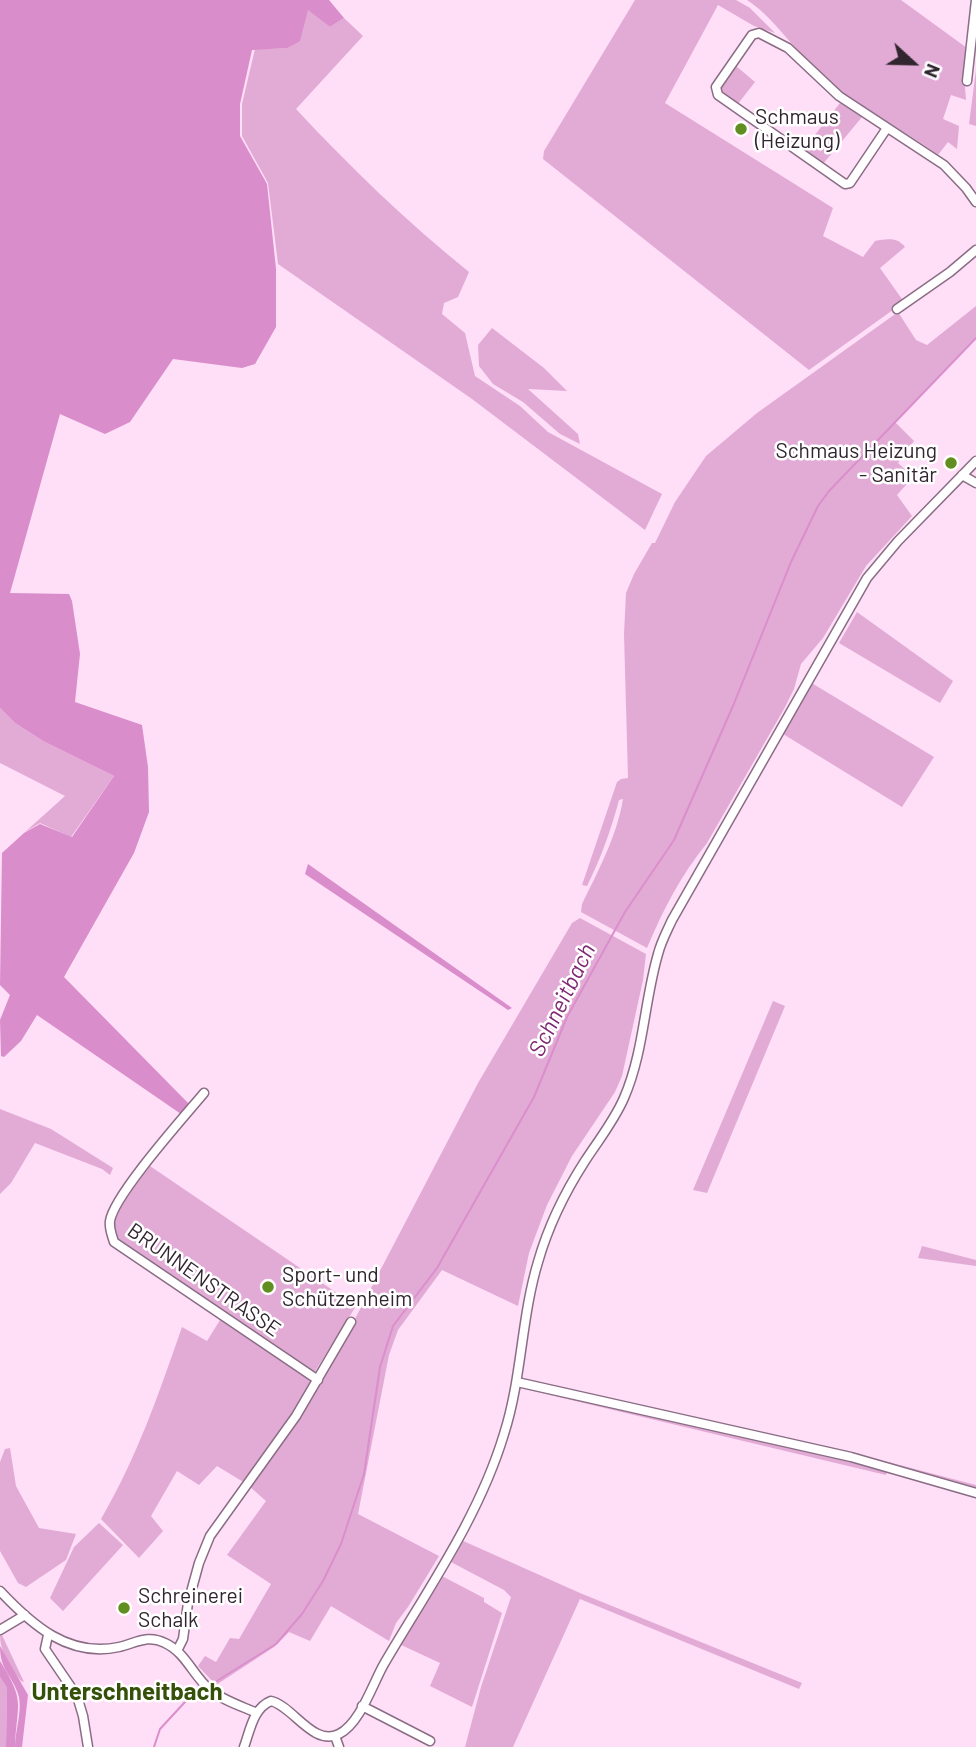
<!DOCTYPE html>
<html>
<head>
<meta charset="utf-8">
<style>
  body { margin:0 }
  #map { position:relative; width:976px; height:1747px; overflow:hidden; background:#ffdef7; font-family:Barlow,sans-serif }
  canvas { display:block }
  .north { position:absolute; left:878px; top:28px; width:70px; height:70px; -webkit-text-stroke:5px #fff; paint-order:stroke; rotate:112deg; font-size:19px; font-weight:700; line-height:28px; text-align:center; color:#31252f }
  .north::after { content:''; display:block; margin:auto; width:24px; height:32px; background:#31252f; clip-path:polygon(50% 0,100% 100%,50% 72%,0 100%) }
</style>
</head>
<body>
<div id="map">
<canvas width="976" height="1747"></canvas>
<div class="north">N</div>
</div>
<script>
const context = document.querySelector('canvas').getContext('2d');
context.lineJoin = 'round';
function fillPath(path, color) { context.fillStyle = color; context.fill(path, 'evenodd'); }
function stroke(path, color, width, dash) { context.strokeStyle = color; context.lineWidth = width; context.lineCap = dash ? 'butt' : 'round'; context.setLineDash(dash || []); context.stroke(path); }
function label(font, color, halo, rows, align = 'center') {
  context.font = font + ' Barlow,sans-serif'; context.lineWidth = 5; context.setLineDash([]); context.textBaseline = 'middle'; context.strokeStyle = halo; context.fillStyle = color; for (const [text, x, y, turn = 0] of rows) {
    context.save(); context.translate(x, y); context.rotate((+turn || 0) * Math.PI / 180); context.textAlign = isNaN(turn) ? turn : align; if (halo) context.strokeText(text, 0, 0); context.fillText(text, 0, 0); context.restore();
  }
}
fillPath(new Path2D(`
  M635 0H736L750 8 775 33 754 26 718 5 665 103 833 208 823 236 863 257 875 241C887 239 897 237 905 247L880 268 904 302 809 370 543 159 544 151Z
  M747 0H901L967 48 964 75 966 100 951 95 943 119 959 126 957 149 948 142 938 155C901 127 857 109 822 77 796 53 776 19 747 0Z
  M308 9 330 27 344 18 363 36 296 109C351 168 407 222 469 272L458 297 444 303 442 314 465 333 475 376 520 406 548 432 662 494 645 530 472 399 278 264 268 183 242 136V104L255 49 287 48Z
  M736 66 755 82 737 105 719 89Z
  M976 70V126L969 124Z
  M840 103 862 117 823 164 803 150Z
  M976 306V337L895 422 914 441 898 463 913 477 897 495 912 516 866 566 823 638 801 664 794 689 784 709 707 843C681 875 663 910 647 948L581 912 582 904C598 871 617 836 623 799L619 800C611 830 601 858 587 886L582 885 617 782 621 779 628 778 624 634 626 593 634 574 652 543H655L675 502 706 456 757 413 898 312 916 340 927 345Z
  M492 328 544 368 567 391 528 389 578 434 580 444 560 434 523 402 493 384 479 366 478 345Z
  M857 612 953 681 940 703 839 643Z
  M810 682 934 757 902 807 783 734Z
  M0 708 15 723 43 741 114 776 71 837 40 823 25 832 65 796 0 763Z
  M580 918 646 954 643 980 622 1076 615 1092 572 1156 547 1205 529 1253 518 1306 442 1270 398 1330 389 1355 358 1514 439 1556 408 1607 396 1623 389 1641 331 1606 310 1641 289 1632 274 1647 216 1685 198 1666 205 1656 216 1662 230 1638 239 1639 271 1584 227 1555 266 1501 249 1486 322 1382 478 1083 572 923Z
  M773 1001 785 1006 707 1193 693 1190Z
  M0 1109 51 1129 113 1168 110 1175 102 1169 35 1143 11 1183 0 1194Z
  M150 1166 356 1306 314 1373 118 1241C103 1214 134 1186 150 1166Z
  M922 1246 976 1260V1266L918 1258Z
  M220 1320 309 1378 311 1386 245 1483 217 1466 199 1485 177 1471 151 1516 163 1531 139 1558 101 1519C138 1455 158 1396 182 1327L207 1341Z
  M525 1389 826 1454 887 1470 886 1475Z
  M10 1448 16 1486 39 1528 76 1534 66 1560 26 1587 18 1583 0 1551V1462L5 1449Z
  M857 1454 976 1485V1490L856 1456Z
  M99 1523 123 1545 63 1611 50 1598 74 1547Z
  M461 1540 580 1593 802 1683 799 1689 580 1599 513 1747H465L481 1687 511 1597 504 1590 449 1561Z
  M440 1575 484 1598V1602L502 1613 472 1707 430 1686 440 1663 399 1644Z
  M0 1635H2L24 1682 21 1681C10 1667 0 1653 0 1635Z
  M0 1677 7 1688 6 1747H0Z`), '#e2abd6');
fillPath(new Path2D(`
  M0 0H329L344 18 330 27 308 10 300 41 287 48 252 50 240 104V136L267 184 276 269V327L255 364 242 368 173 359 130 422 105 434 60 414 10 593 69 594 72 601 80 654 75 702 142 725 148 767 149 812 134 853 64 977 189 1104 181 1114 37 1015 21 1041 4 1057 1 1056 0 1020 10 995 0 985 2 853 24 833 40 824 72 837 114 776 43 741 15 723 0 708Z
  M308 864 512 1008 508 1010 305 874Z
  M0 1661C26 1703 17 1702 15 1747H6L7 1688 0 1677Z`), '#d98dca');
fillPath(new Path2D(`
  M0 1646 28 1695 22 1747H15C15 1731 22 1713 19 1697 13 1675 0 1672 0 1646Z`), '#da8ecb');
stroke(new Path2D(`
  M212 1684 276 1644 302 1614 323 1581 341 1544 364 1474 380 1367 393 1326 437 1268 534 1097 567 1017 625 912 674 840 733 706 791 562 818 506 829 491 976 338
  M154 1747 160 1729 197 1689`), '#da8ecb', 2);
const street = new Path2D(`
  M967 81 976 0
  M887 128 850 183 845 184 718 95 716 87 752 35 759 33 788 48 839 96 944 165 966 188 976 202
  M897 309 950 272 976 250
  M962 475 976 483
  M204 1093C184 1117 114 1195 110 1221 109 1229 112 1235 114 1242L318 1380
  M517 1382 851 1457 976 1493
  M0 1591C32 1625 69 1658 119 1647 136 1643 148 1634 165 1643 185 1652 193 1675 209 1689 222 1700 241 1706 257 1713
  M0 1630 25 1615
  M48 1635 45 1649 77 1696 83 1716 88 1747
  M177 1651 183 1639 188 1603 199 1563 210 1536 296 1416 351 1322
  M362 1706 430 1741
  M335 1736 339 1747
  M244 1747C250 1731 253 1708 271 1701 293 1706 313 1747 339 1734 360 1724 373 1683 384 1664 428 1589 479 1517 504 1434 522 1378 521 1318 538 1262 548 1227 565 1192 585 1161 598 1141 614 1121 624 1098 644 1052 644 1002 658 954 661 942 667 931 672 920L867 578 898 541 976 461`);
stroke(street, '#8a6d84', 11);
stroke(street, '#fff', 8);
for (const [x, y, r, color] of [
  [741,129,7,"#608e21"],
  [951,463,7,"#608e21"],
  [268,1287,7,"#608e21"],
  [124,1608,7,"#608e21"]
]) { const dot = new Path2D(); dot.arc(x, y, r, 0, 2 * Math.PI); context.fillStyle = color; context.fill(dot); stroke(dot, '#fff', 2.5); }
label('21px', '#31252f', '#fff', [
  ["Schmaus",755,117],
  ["(Heizung)",755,141],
  ["Schmaus Heizung",937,451,"right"],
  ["- Sanitär",937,475,"right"],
  ["Sport- und",282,1275],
  ["Schützenheim",282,1299],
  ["Schreinerei",138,1596],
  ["Schalk",138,1620]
], 'left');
label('21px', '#31252f', '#fff', [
  ["BRUNNENSTRASSE",204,1280,35]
]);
label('italic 23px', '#7f2773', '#fff', [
  ["Schneitbach",562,1000,-64]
]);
label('bold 24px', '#345009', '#fff', [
  ["Unterschneitbach",127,1692]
]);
</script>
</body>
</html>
